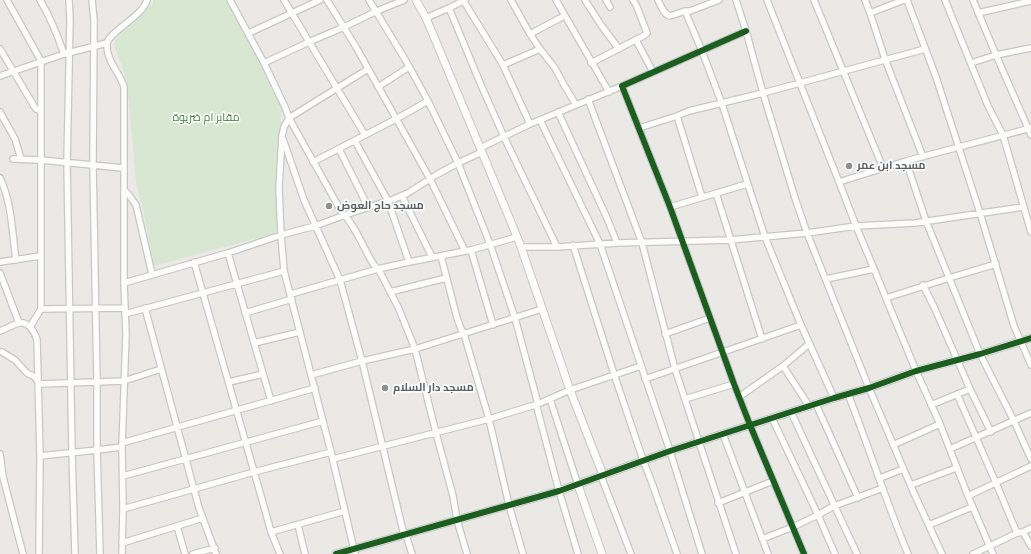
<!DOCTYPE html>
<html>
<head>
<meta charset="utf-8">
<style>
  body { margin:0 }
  canvas { display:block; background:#ebe9e6 }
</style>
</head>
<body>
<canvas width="1031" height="554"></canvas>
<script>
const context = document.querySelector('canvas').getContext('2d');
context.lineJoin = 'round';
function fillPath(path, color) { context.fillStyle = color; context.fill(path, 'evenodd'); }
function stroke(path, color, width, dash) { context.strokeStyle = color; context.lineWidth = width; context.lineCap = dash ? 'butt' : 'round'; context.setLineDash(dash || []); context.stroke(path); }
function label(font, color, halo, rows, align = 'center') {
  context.font = font + ' "Archivo Narrow",Cairo,sans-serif'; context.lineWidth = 3; context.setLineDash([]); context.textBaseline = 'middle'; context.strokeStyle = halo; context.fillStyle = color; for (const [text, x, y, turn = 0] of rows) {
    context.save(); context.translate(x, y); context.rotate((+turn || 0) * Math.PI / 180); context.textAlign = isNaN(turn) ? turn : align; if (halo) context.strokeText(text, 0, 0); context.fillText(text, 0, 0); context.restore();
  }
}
fillPath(new Path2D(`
  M153 0H228L282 103 276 233 154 266 142 204 136 182 127 81 114 44 118 36 137 20 153 3Z`), '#d7e7d1');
const minor = new Path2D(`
  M7 0 41 61V309L30 327
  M40 0C51 18 57 34 64 54
  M69 0 70 20 67 162 72 452 75 554
  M92 0 94 20 93 165 97 382V450L100 554
  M230 0 264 63 285 107 289 118 341 211C356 226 363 248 374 265L378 269 381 274 399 309 415 349 436 433 453 496 457 520 467 554
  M284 0 365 135
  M327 0 356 47 430 179 465 251
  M369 0 406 61 428 101 458 163 490 244 515 318 538 404
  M463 0 503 65 530 124
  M511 0 530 34 540 49 555 68 564 85 576 105
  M556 0 609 92
  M585 0 601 25 619 49
  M606 0 610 7
  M658 0C661 6 663 14 670 16L685 11
  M719 0 690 11H685L702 51 722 104 765 237 801 325 834 398
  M736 0 746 31 763 93 795 198 807 233 869 388 913 491 942 554
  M767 0 839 182 856 226 874 269 916 371 940 424 968 496 993 554
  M814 0 883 168
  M865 0 870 13 885 59 923 157
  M907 0 936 77 980 213 1014 326 1031 365
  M945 0 988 106 1003 135 1031 232
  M973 0 996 55 1031 135
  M449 8 481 85 504 137 557 247
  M870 13 904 0
  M978 13 1031 1
  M426 18 449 8 465 0
  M746 31 622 86 670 207 734 384 750 425 804 554
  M249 33 320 0
  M530 34 564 16
  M636 40 653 72
  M0 49 34 106 36 109 41 111
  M264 63 309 42 344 27 377 11 404 0
  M591 63 645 35 647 33 637 7 633 0
  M971 63 996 55 1031 48
  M503 65 540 49
  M0 76 64 54 107 43
  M378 87 409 67
  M588 99 642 243 675 369 736 554
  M0 112 15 139 21 159
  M558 112 607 218 617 243
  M677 116 702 197
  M540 120 600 244 670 451 702 554
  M639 128 677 116 689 111 763 93 925 49
  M283 139 304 200 340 280 362 361 404 535
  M355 141 388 201 409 262
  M480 148 530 124 622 86
  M339 149 368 207
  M13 159 41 160 123 168
  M906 161 926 221 980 354 1014 421 1031 459
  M313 162 396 119 428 101
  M0 178C12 203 12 232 16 260
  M839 182 906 161 1031 128
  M124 190 129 195 136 205 152 274
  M716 193 762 339
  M402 196 432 257
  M670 207 747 184
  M573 245 614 374 643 460 652 483 677 554
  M521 247H557L617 243 730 240 807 233 856 226 915 223 1023 207
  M471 250 493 325
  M228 253 271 401
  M441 256 457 318 461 329 464 334 489 419 509 505 523 554
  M0 262 40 256
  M194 262 263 503 271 532 280 554
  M0 273 19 323
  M826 279 874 269
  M124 283 228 253 281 235 315 226 345 215 394 199 408 193 436 175 458 163 482 152
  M923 285 935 309 970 389 991 432
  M390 292 446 278
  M291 294 378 269 409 262 471 250 517 237
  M886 298 949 278 996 264
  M145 308 199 508 216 554
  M41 309 125 308
  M245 313 292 299
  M125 314 284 271
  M0 331C6 329 12 325 19 323 28 321 35 332 37 340L40 456 39 554
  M665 334 710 318
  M254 343 300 332
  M2 352 15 360 27 373 35 377 39 384 124 381 161 369
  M783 366 809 406
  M311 375 362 361 415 349 542 309
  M645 379 801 325
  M229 382 263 374
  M848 394C869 447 886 502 908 554
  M957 394 996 483 1017 533
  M739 397 783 366 809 344
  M550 399 578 485
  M685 399 734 384
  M536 404 559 491 578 554
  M816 404 858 498
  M931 405 970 389
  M791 412 857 554
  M772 418 818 515 835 554
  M723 434 768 554
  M122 443 315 388
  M893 445 940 424
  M950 449 1031 413
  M0 454 3 477 23 554
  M40 456 97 450 122 447
  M333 459 489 419 538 404 570 390 641 366
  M123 476 323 421
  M601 476 631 554
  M880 478 903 469
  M911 485 956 468
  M968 496 1031 466
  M718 503 773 481
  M123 509 254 472 331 452
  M298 525 305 554
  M929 525 972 507
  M177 526 185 554
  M271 532 345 511
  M1023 532 1031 546
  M406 535 412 554
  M762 539 793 527 818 515 834 506 883 488
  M122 543 203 518
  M122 554 123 509 122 447 126 334 124 283V87C121 75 110 65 108 53 107 50 107 46 107 43 110 31 143 16 147 0
  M193 554 215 548
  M355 554 331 452 284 271 281 235 279 188 282 136 284 127 289 118 368 69
  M973 554 1017 533 1023 532 1031 528`);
const tertiary = new Path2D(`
  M416 0 426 18 437 44 511 222 521 247 570 390 603 475
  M578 485 602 554
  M336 554 559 491 670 451 834 398 869 388 916 371 980 354 1031 338`);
stroke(minor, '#c7c7c7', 8);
stroke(tertiary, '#c7c7c7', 9);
stroke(minor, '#fcfcfb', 5.5);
stroke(tertiary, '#fcfcfb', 7);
stroke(new Path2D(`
  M746 31 622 86 670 207 734 384 750 425 804 554
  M336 554 559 491 670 451 834 398 869 388 916 371 980 354 1031 338`), '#1b5e20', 6);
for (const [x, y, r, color] of [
  [849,166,4,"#8d9192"],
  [329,206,4,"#8d9192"],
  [385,388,4,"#8d9192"]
]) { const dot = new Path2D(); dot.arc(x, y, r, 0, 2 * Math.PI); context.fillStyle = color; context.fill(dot); stroke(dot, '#fff', 1.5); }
label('11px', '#3e8234', '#fff', [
  ["مقابر ام ضريوة",206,118]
]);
label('bold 11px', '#5b6164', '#fff', [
  ["مسجد ابن عمر",857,166],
  ["مسجد حاج العوض",337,206],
  ["مسجد دار السلام",393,388]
], 'left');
</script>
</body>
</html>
